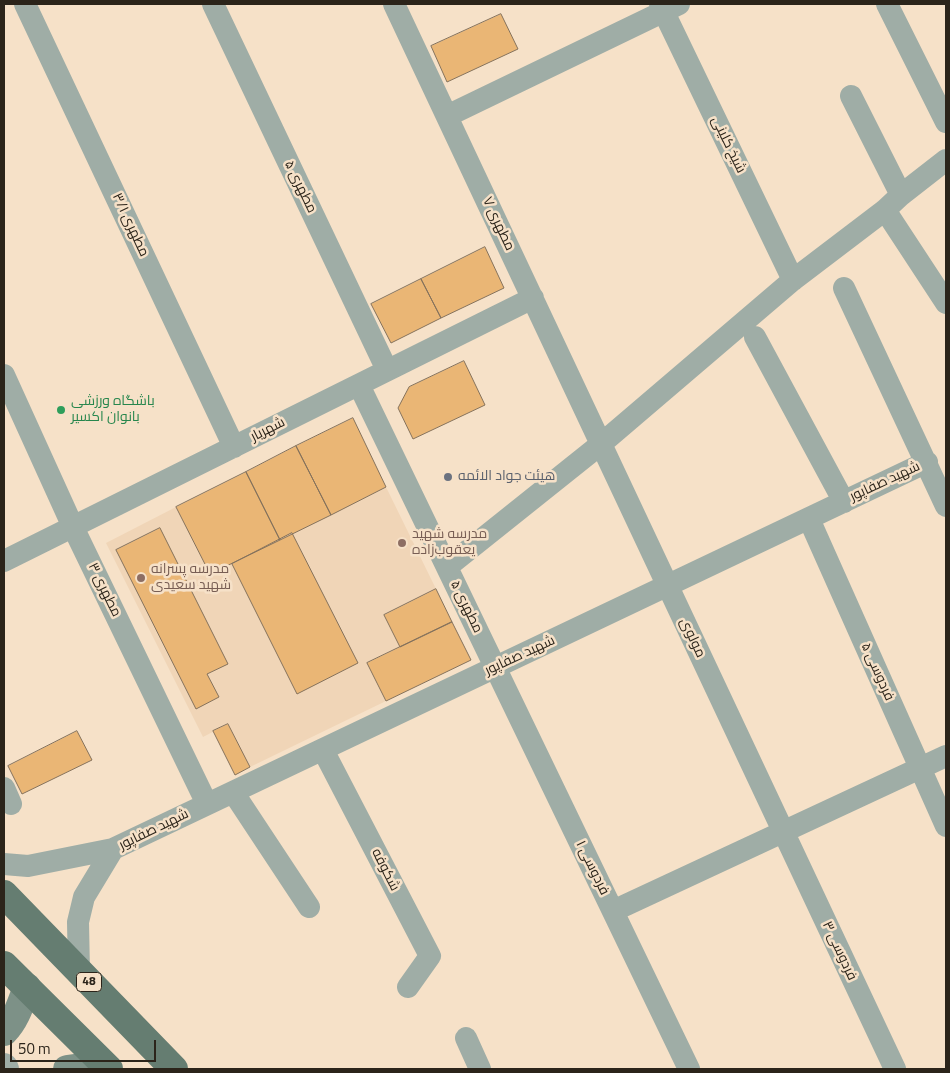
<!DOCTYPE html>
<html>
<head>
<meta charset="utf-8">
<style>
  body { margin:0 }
  #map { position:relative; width:950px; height:1073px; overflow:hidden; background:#f6e1c8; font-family:"Titillium Web",sans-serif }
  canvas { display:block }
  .frame { position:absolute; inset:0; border:5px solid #2b241a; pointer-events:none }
  .scale { position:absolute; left:10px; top:1040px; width:146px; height:22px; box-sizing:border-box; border:2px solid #2b241a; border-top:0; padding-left:6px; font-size:15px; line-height:18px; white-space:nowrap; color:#2b241a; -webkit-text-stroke:4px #f6e1c8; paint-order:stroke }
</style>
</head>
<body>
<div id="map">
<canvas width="950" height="1073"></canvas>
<div class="frame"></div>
<div class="scale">50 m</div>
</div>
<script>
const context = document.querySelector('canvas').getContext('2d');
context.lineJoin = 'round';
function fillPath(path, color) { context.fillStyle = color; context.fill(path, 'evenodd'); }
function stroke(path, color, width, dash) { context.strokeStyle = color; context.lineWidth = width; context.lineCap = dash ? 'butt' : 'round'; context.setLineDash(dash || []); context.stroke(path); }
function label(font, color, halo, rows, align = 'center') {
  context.font = font + ' "Titillium Web",Cairo,sans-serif'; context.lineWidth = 5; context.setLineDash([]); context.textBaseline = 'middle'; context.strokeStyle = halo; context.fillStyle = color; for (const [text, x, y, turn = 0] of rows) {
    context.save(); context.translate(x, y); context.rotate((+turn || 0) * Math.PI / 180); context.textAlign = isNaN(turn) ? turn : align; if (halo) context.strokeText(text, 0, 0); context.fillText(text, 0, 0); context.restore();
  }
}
fillPath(new Path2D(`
  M386 487 436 589 384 615 400 647 368 663 386 701 250 767 228 724 203 737 106 543 176 507 210 574Z`), '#f0d5b7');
const building = new Path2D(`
  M501 14 518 49 447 82 431 46Z
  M485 247 504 288 441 318 421 279Z
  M421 279 441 318 391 343 371 304Z
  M464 361 485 405 413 439 398 408 409 387Z
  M353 418 386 487 331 515 296 446Z
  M296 446 331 515 280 540 246 472Z
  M246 472 280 540 210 574 176 507Z
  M160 528 228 664 207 674 219 697 196 709 116 550Z
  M292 533 358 663 297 694 232 564Z
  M436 589 452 622 400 647 384 615Z
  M452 622 471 660 386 701 367 663Z
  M228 724 250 767 235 775 213 731Z
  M77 731 92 760 22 794 8 766Z`);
fillPath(building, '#eab675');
stroke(building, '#85725c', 1);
stroke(new Path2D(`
  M25 4 234 447
  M213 4 387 370
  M394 4 895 1069
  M660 4 793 280
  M887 4 946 122
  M851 96 901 195
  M447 116 679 4
  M885 210 946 303
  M844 288 946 506
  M755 337 844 502
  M4 375 73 527 207 804
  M359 385 689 1069
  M809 519 946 826
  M4 561 533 298
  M447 567 601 444 793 280 885 210 901 195 946 160
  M323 750 430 956 408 987
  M4 788 11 804
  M233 792 309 907
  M4 864 28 866 113 849 927 462
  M613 911 946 756
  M79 972 78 922 84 897 113 849
  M466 1038 480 1069`), '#9fada6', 22);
stroke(new Path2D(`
  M4 1067 5 1069`), '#9fada6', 28);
stroke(new Path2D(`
  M4 1032C16 1020 21 1003 27 987
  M67 1069 103 1064`), '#7d9187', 28);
stroke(new Path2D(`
  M4 894 174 1069
  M4 965 109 1069`), '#657d71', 28);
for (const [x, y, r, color] of [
  [61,410,5,"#2e9e5b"],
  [448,477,5,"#6b7280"],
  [402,543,5,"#8d6e63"],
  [141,578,5,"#8d6e63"]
]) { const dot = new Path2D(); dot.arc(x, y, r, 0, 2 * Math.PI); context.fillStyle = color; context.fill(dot); stroke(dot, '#f6e1c8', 2); }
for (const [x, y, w] of [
  [89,982,25]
]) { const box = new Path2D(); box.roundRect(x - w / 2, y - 9.5, w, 19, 4); context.fillStyle = '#f6e1c8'; context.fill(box); stroke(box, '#2b241a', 1); }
label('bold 12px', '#2b241a', null, [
  ["48",89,982]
]);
label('14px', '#2b241a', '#f6e1c8', [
  ["شیخ کلینی",728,145,64],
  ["مطهری ۵",300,187,64],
  ["مطهری ۷",498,224,65],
  ["مطهری ۳/۱",130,225,65],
  ["شهریار",268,430,-27],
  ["شهید صفاپور",885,482,-25],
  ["مطهری ۳",104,590,64],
  ["مطهری ۵",466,607,64],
  ["مولوی",692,638,65],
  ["شهید صفاپور",520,656,-25],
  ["فردوسی ۵",877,672,66],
  ["شهید صفاپور",154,830,-26],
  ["فردوسی ۱",592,868,64],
  ["شکوفه",385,870,63],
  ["فردوسی ۳",839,951,65]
]);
label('14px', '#27864d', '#f6e1c8', [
  ["باشگاه ورزشی",71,402],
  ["بانوان اکسیر",71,418]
], 'left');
label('14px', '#5b616d', '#f6e1c8', [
  ["هیئت جواد الائمه",458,477]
], 'left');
label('14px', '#785e54', '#f6e1c8', [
  ["مدرسه شهید",412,535],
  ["یعقوب‌زاده",412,551],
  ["مدرسه پسرانه",151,570],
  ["شهید سعیدی",151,586]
], 'left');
</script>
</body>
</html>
